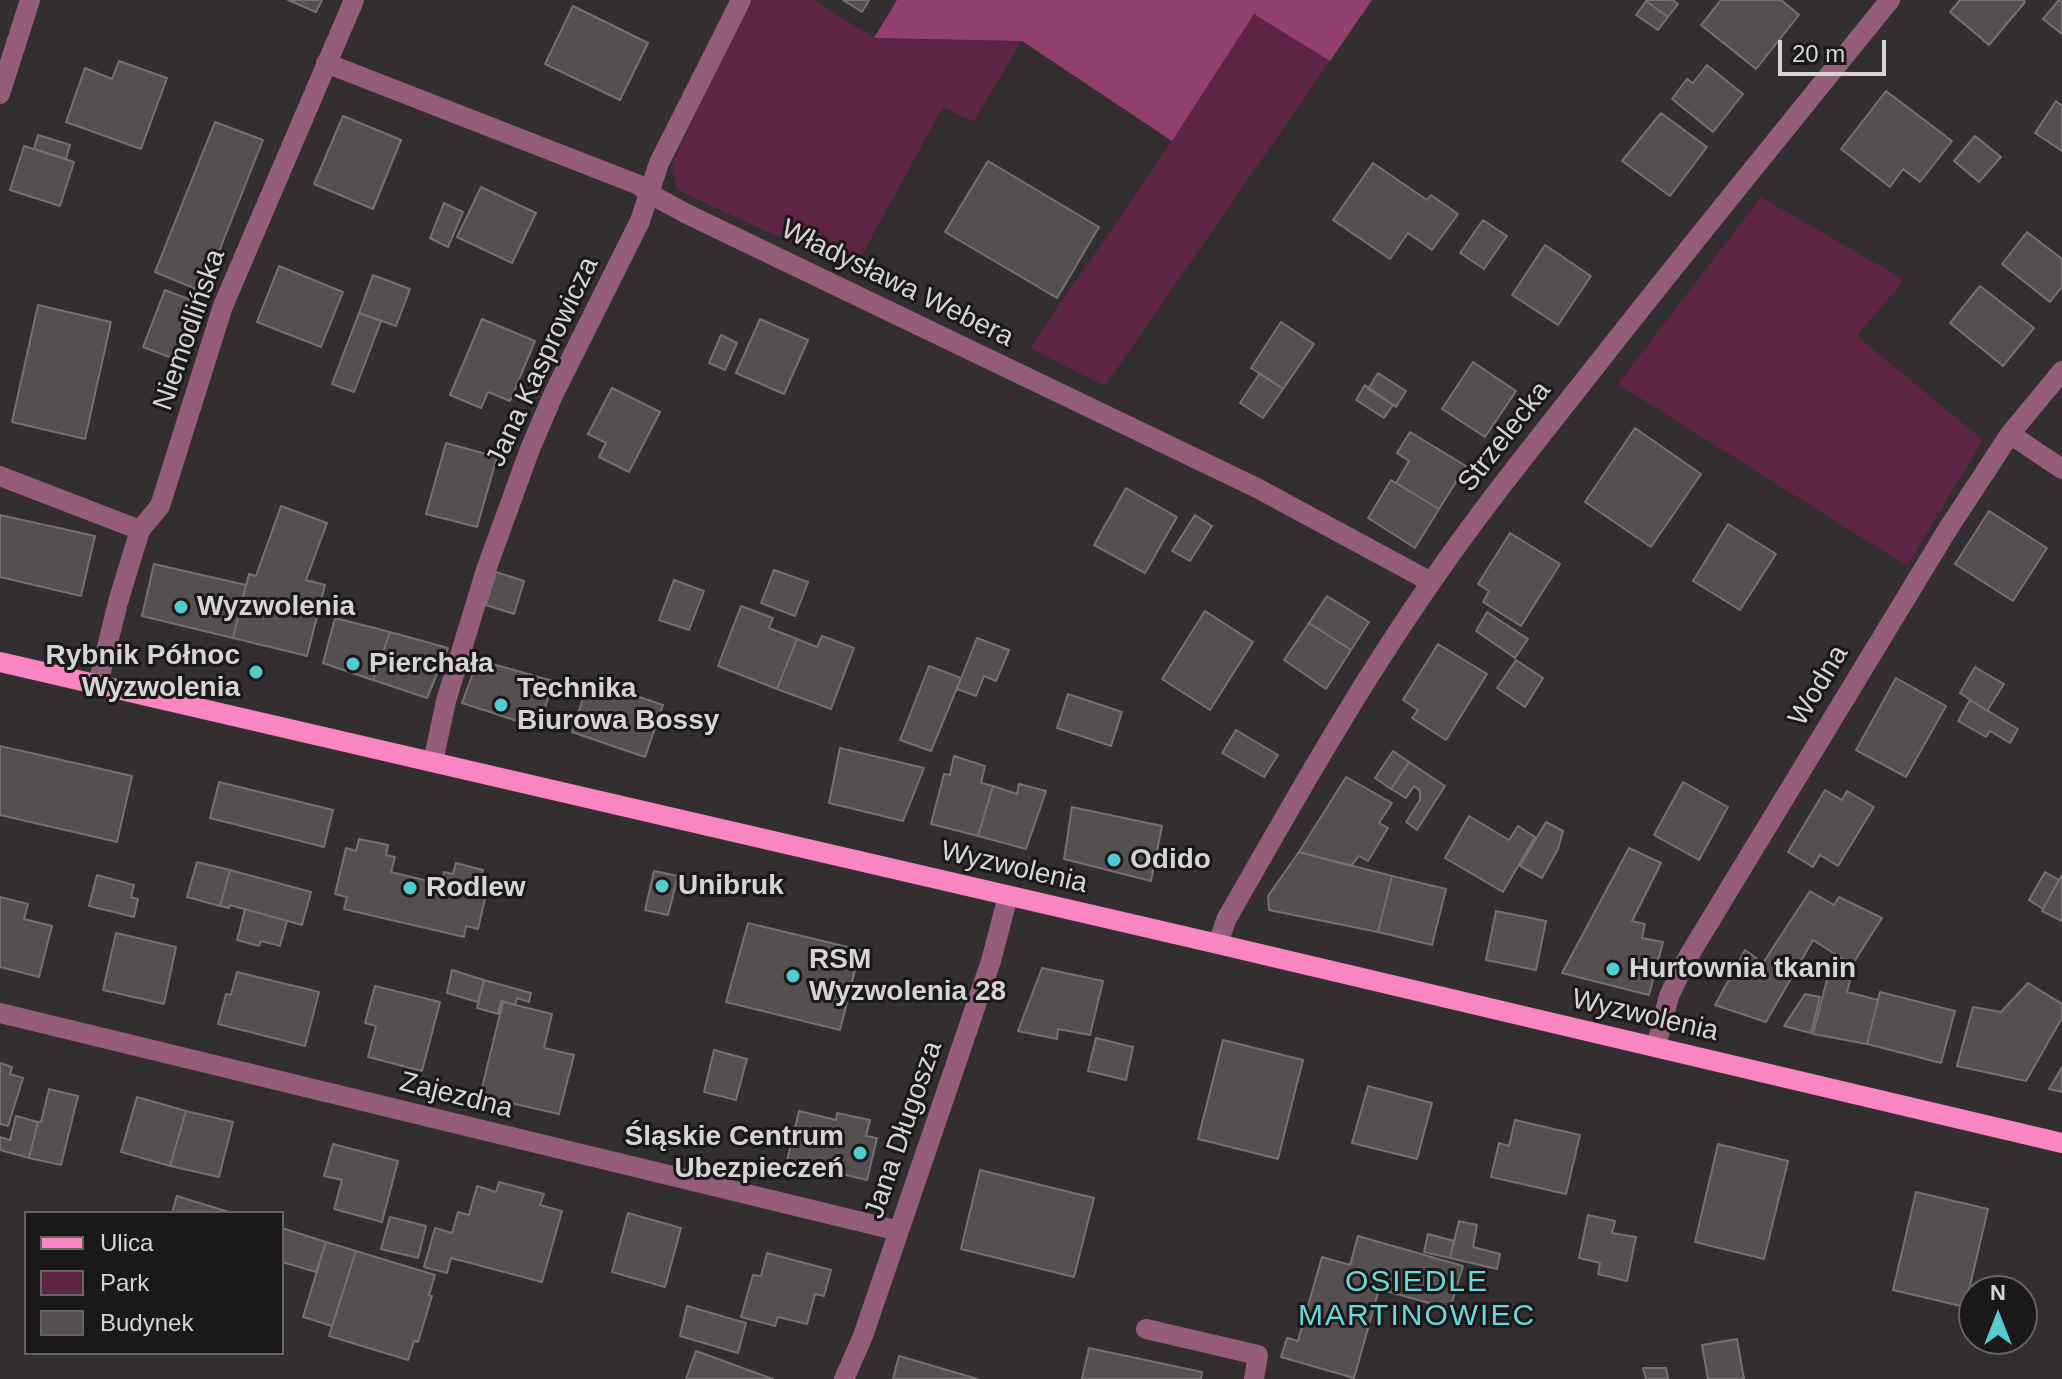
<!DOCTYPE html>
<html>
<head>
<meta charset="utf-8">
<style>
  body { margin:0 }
  #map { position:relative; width:2062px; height:1379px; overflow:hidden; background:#332f31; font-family:Helvetica,sans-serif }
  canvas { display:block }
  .legend { position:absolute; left:24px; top:1211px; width:260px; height:144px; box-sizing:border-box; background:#1a1819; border:2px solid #666364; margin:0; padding:10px 14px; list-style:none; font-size:24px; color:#d7d4d5 }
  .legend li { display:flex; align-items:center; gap:16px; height:40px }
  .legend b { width:40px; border:2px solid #666364 }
  .north { position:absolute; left:1958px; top:1275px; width:80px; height:80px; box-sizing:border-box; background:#1a1819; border:2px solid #666364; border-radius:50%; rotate:0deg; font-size:22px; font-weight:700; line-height:32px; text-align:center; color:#d7d4d5 }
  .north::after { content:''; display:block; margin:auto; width:28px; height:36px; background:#52ccd1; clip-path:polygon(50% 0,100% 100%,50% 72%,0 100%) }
  .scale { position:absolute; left:1778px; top:40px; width:108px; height:36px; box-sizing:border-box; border:4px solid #d7d4d5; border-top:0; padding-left:10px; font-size:24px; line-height:28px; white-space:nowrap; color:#d7d4d5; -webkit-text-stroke:6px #1a1819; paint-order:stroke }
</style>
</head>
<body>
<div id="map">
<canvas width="2062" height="1379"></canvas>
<ul class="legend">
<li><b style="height:10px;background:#f985c2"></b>Ulica</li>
<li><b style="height:22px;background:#5d2444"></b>Park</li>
<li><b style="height:22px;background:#554f52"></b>Budynek</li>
</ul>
<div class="north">N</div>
<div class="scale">20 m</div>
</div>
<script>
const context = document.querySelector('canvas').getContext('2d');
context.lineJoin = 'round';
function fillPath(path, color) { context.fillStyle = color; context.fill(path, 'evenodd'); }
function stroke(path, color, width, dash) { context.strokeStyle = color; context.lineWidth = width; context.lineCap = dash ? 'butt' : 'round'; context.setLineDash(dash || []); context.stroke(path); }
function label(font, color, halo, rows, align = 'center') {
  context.font = font + ' Helvetica,sans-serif'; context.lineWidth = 6; context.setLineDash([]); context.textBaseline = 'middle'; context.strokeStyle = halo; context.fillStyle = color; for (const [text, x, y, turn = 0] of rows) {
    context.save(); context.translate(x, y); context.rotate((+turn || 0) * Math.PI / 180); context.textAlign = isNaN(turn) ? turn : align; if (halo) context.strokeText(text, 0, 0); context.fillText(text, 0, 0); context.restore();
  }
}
fillPath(new Path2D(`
  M748 0H814L874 38 1022 41 973 122 943 107 853 271 677 190 672 164Z
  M1254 13 1330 61 1105 386 1030 348 1172 141Z
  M1761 197 1904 280 1857 336 1983 440 1907 566 1618 384Z`), '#5d2444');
fillPath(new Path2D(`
  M897 0H1372L1330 61 1254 14 1172 141 1022 41 874 38Z`), '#93406e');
const building = new Path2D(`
  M288 0H322L316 12Z
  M843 0H869L862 12Z
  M1647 0H1673L1678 4 1668 17 1646 1Z
  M1721 0H1781L1799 15 1756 69 1701 25Z
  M1960 0H2023L2025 2 1989 45 1950 12Z
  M2059 0 2062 2V34L2043 19Z
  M1646 1 1668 17 1658 30 1636 15Z
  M573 6 648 43 620 100 545 64Z
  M119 61 167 78 141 149 66 122 85 68 112 79Z
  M1707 65 1743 94 1713 132 1672 99 1687 79 1693 83Z
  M1886 91 1952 141 1920 182 1903 169 1890 187 1841 149Z
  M2056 101 2062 106V151L2035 133Z
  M1661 113 1707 147 1670 196 1622 161Z
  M343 116 401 140 373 209 314 184Z
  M215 122 263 140 203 292 155 272Z
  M38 135 70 145 66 159 34 149Z
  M1975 136 2001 157 1979 182 1954 161Z
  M24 146 74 162 60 206 10 190Z
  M988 161 1099 227 1057 298 945 232Z
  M1373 163 1427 200 1431 195 1458 214 1432 250 1408 233 1390 259 1333 220Z
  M481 187 536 213 512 263 457 237Z
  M444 203 463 212 448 247 430 238Z
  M1483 220 1507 236 1484 269 1460 253Z
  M2027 232 2062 259V287L2050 302 2002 264Z
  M1545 245 1591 276 1558 325 1512 295Z
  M279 266 343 292 321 347 257 322Z
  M373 275 410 289 396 326 359 313Z
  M1980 286 2034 328 2003 366 1950 323Z
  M165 290 201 304 177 360 143 347Z
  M38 305 111 322 85 439 12 422Z
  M359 313 381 321 354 392 332 384Z
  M482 319 535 341 510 401 488 392 481 408 450 395Z
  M760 319 808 340 784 394 736 373Z
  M1281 322 1314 344 1283 389 1251 368Z
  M721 335 737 343 725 370 709 363Z
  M1473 362 1516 391 1485 437 1442 409Z
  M1260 373 1283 389 1263 418 1240 403Z
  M1378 373 1406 391 1396 407 1368 389Z
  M1365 385 1393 405 1384 418 1356 400Z
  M612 388 660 412 629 472 599 457 606 443 588 434Z
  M1635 428 1701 474 1651 547 1585 502Z
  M1410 432 1466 466 1439 509 1396 483 1409 461 1397 453Z
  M446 443 497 457 477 527 426 514Z
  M1391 480 1439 509 1415 548 1368 518Z
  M1126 488 1177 517 1145 573 1094 545Z
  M281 506 327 523 306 580 325 585 307 656 233 638 249 574 256 576Z
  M1989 511 2047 548 2013 601 1955 564Z
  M0 515 95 536 81 596 0 577Z
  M1195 515 1212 526 1190 561 1172 551Z
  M1728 524 1776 554 1740 610 1693 581Z
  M1510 533 1560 564 1521 626 1483 602 1489 591 1478 584Z
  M154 564 246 585 233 638 142 616Z
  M774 570 808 582 795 616 761 603Z
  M496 572 524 581 514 614 486 605Z
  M674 580 704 591 689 630 659 620Z
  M1327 596 1369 622 1351 650 1309 623Z
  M741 606 773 618 769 628 797 639 777 689 718 666Z
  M1205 611 1253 642 1210 710 1162 679Z
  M1487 612 1528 639 1515 658 1476 631Z
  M335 618 390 632 373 680 323 663Z
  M1309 623 1351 650 1326 689 1284 660Z
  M390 632 448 648 427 698 373 680Z
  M822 636 854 648 831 709 777 689 797 639 817 647Z
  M977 638 1009 650 996 681 984 676 976 696 957 689Z
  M1438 644 1487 674 1446 740 1412 718 1418 710 1403 700Z
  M478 660 553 681 539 728 462 703Z
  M1516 660 1543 678 1525 707 1497 688Z
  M929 666 961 678 931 751 900 740Z
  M1975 667 2004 684 1987 711 1960 693Z
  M1896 678 1946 706 1906 777 1856 750Z
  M589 680 663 705 645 757 572 732Z
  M1068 694 1122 712 1111 746 1057 728Z
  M1970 700 2018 729 2010 743 1990 731 1986 737 1958 721Z
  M1236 730 1278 755 1264 777 1222 753Z
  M0 746 132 776 117 842 0 815Z
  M840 748 924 768 903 821 829 803Z
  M1393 751 1409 762 1391 789 1375 778Z
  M954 756 985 766 981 783 993 786 978 836 931 824 944 774 950 775Z
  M1409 762 1445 786 1417 830 1406 822 1420 800V791L1414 786 1406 798 1391 789Z
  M1346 777 1392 803 1379 823 1388 828 1368 861 1359 856 1351 866 1299 852Z
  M219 782 333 810 324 847 210 818Z
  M1683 782 1728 807 1699 860 1654 835Z
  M1019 784 1046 791 1026 849 978 836 993 786 1017 794Z
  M1825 790 1842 800 1847 791 1874 807 1838 866 1820 855 1813 867 1788 852Z
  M1072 807 1162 826 1151 881 1064 859Z
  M1469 816 1509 840 1518 826 1535 837 1503 892 1445 858Z
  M1546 822 1563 831 1558 849 1542 878 1520 866Z
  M359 839 388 845 386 855 395 857 391 872 441 884 444 872 453 874 456 863 483 870 480 879 489 881 478 929 466 926 464 937 344 909 347 897 335 894 346 848 356 851Z
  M1629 848 1661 863 1632 921 1645 924 1642 938 1663 942 1649 995 1562 973Z
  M1299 852 1392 876 1378 932 1269 910 1268 896Z
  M197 862 230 870 220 906 187 897Z
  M230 870 311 892 302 925 230 905 229 908 220 906Z
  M654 871 678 876 668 915 645 910Z
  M2045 872 2059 880 2043 909 2029 900Z
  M97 875 134 885 131 897 138 899 134 917 89 906Z
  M2062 875V921L2042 911Z
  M1392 876 1446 889 1432 945 1378 932Z
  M1810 891 1834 905 1839 897 1882 918 1852 965 1813 940 1766 1022 1715 1005 1745 950 1763 963Z
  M0 897 28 904 24 919 52 926 39 977 0 967Z
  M245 909 287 921 280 946 261 941 259 946 237 940Z
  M1496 911 1546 921 1536 970 1486 960Z
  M748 923 860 950 840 1030 726 1002Z
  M116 933 176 947 164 1004 103 990Z
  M1042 968 1103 981 1090 1035 1058 1029 1057 1039 1018 1031Z
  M452 970 484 980 478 1002 447 993Z
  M237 972 319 992 305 1046 218 1024 226 994 231 995Z
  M1829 972 1851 977 1847 992 1878 1000 1867 1044 1813 1034Z
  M484 980 531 993 529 1002 517 998 515 1005 501 1001 498 1014 477 1008Z
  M2028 983 2062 1004V1018L2026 1081 1957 1066 1973 1007 2001 1012Z
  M375 986 440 1002 422 1071 368 1057 376 1026 365 1023Z
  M1880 992 1955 1011 1941 1063 1867 1044Z
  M1805 994 1820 997 1811 1033 1784 1026Z
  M503 1002 552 1014 544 1048 574 1055 559 1114 480 1096Z
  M1096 1038 1133 1047 1126 1080 1088 1071Z
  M1223 1040 1303 1060 1278 1159 1198 1139Z
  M714 1050 747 1059 736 1100 704 1092Z
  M0 1063 12 1067 10 1074 23 1078 8 1126 0 1124Z
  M2062 1067V1092L2049 1089Z
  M1368 1086 1432 1103 1417 1159 1352 1143Z
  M49 1089 78 1096 61 1165 29 1158 38 1122H41Z
  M137 1097 186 1111 170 1166 121 1152Z
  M186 1111 233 1122 219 1177 170 1166Z
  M799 1111 836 1120 837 1113 870 1120 866 1136 877 1138 867 1180 787 1161Z
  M16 1116 38 1122 29 1158 0 1150V1137L10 1140Z
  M1515 1120 1580 1135 1566 1194 1491 1177 1499 1143 1509 1146Z
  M333 1144 398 1161 382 1222 334 1209 342 1180 324 1176Z
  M1718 1144 1788 1161 1764 1259 1695 1242Z
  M980 1170 1094 1198 1074 1277 961 1249Z
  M499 1182 544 1194 540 1205 562 1211 542 1282 451 1258 447 1273 424 1267 435 1228 452 1233 458 1212 469 1215 477 1186 496 1192Z
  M1916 1192 1988 1209 1965 1307 1893 1290Z
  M177 1196 232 1213H172Z
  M628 1213 681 1228 665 1287 612 1272Z
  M1588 1215 1615 1221 1612 1233 1636 1237 1627 1281 1598 1274 1600 1263 1579 1258Z
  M390 1217 426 1226 418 1258 381 1249Z
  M1459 1221 1477 1225 1473 1247 1500 1254 1497 1269 1450 1258Z
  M282 1228 326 1242 316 1272 282 1262Z
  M1428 1234 1454 1241 1450 1258 1424 1252Z
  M1358 1236 1463 1266 1450 1309 1379 1289 1354 1378 1281 1357 1287 1338 1298 1341 1322 1257 1350 1265Z
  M326 1242 356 1251 332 1326 303 1317Z
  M356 1251 435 1275 429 1295 432 1296 418 1342 414 1341 408 1360 329 1336Z
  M767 1253 831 1270 824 1296 815 1294 807 1324 778 1317 775 1326 741 1317 753 1275 761 1276Z
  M687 1306 746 1323 738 1353 680 1336Z
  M1737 1339 1744 1379H1708L1702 1345Z
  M1089 1348 1202 1372 1201 1379H1082Z
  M696 1351 773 1379H686Z
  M899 1356 978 1379H893Z
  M1643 1368H1666L1668 1379H1646Z`);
fillPath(building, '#554f52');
stroke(building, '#757072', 2);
stroke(new Path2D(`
  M326 63 639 185 650 194 687 214 1257 488 1431 582
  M0 94 30 0
  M2010 434 2062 469
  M0 476 140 530
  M98 684 118 602 140 530 160 506 223 306 354 0
  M433 762 446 701 486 570 530 449 554 393 640 221 659 163 741 0
  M1218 944 1226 920C1291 806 1355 692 1430 584 1480 511 1536 442 1591 372 1689 247 1790 123 1890 0
  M0 1013 899 1231
  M1656 1047 1669 996 1688 957 1946 532 2010 434 2062 371
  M1146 1329 1258 1355 1254 1379
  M844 1379 863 1336 991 961 1008 896`), '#955d7a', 20);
stroke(new Path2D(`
  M0 662 1218 944 2062 1143`), '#f985c2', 20);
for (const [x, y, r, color] of [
  [181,607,8,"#52ccd1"],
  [353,664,8,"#52ccd1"],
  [256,672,8,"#52ccd1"],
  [501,705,8,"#52ccd1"],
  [1114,860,8,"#52ccd1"],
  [662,886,8,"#52ccd1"],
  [410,888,8,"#52ccd1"],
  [1613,969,8,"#52ccd1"],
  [793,976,8,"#52ccd1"],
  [860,1153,8,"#52ccd1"]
]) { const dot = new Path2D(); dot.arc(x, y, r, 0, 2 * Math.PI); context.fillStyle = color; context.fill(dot); stroke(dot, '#1a1819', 3); }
label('28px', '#d7d4d5', '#1a1819', [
  ["Władysława Webera",897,284,26],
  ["Niemodlińska",190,330,-71],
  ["Jana Kasprowicza",543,362,-65],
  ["Strzelecka",1505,437,-52],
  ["Wodna",1819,686,-59],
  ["Wyzwolenia",1014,868,13],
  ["Wyzwolenia",1645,1016,13],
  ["Zajezdna",456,1096,14],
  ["Jana Długosza",904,1130,-71]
]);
label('bold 28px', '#d7d4d5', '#1a1819', [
  ["Wyzwolenia",197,607],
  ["Rybnik Północ",240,656,"right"],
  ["Wyzwolenia",240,688,"right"],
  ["Pierchała",369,664],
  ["Technika",517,689],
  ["Biurowa Bossy",517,721],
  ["Odido",1130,860],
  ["Unibruk",678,886],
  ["Rodlew",426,888],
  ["RSM",809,960],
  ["Wyzwolenia 28",809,992],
  ["Hurtownia tkanin",1629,969],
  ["Śląskie Centrum",844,1137,"right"],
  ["Ubezpieczeń",844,1169,"right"]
], 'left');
context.letterSpacing = '2px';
label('30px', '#6bd8db', '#1a1819', [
  ["OSIEDLE",1417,1283],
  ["MARTINOWIEC",1417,1317]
]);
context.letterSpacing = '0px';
</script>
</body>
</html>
